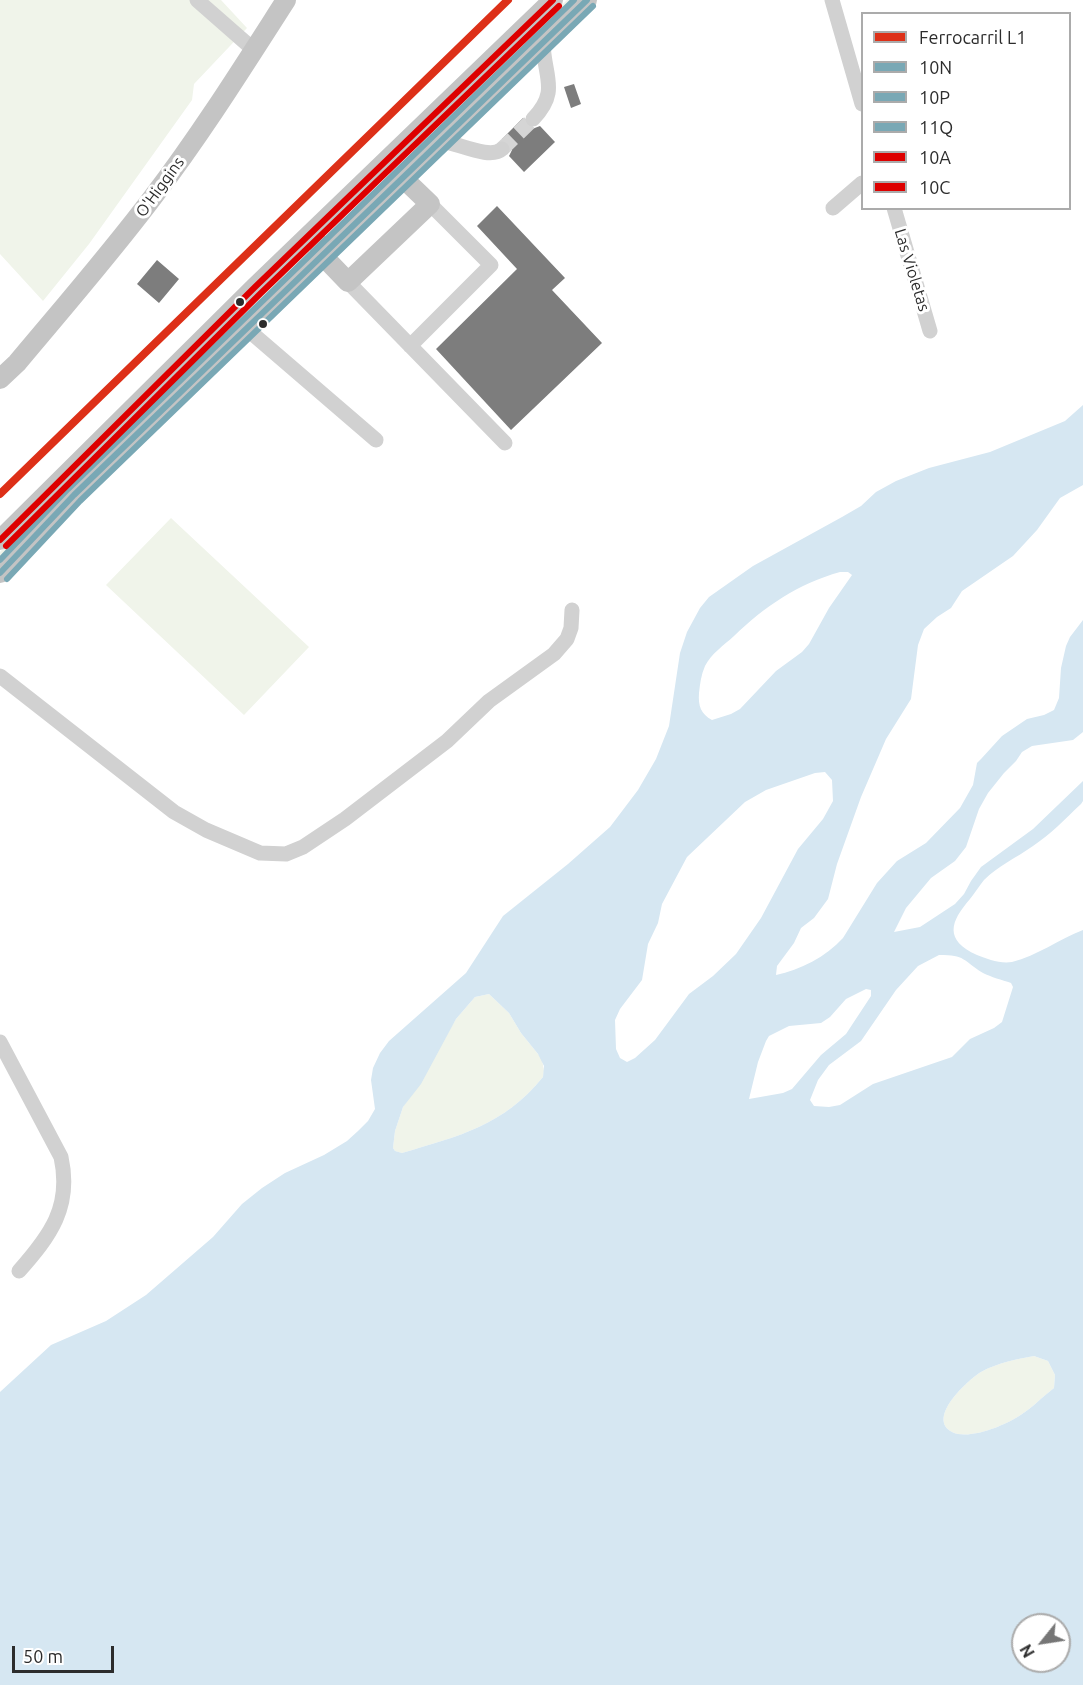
<!DOCTYPE html>
<html>
<head>
<meta charset="utf-8">
<style>
  body { margin:0 }
  #map { position:relative; width:1083px; height:1685px; overflow:hidden; background:#fff; font-family:Ubuntu,sans-serif }
  canvas { display:block }
  .legend { position:absolute; left:861px; top:12px; width:210px; height:198px; box-sizing:border-box; background:#fff; border:2px solid #ababab; margin:0; padding:8px 10px; list-style:none; font-size:18px; color:#2c2c2c }
  .legend li { display:flex; align-items:center; gap:12px; height:30px }
  .legend b { width:30px; border:2px solid #ababab }
  .north { position:absolute; left:1011px; top:1613px; width:60px; height:60px; box-sizing:border-box; background:#fff; border:2px solid #ababab; border-radius:50%; rotate:240deg; font-size:16px; font-weight:700; line-height:24px; text-align:center; color:#2c2c2c }
  .north::after { content:''; display:block; margin:auto; width:21px; height:27px; background:#767676; clip-path:polygon(50% 0,100% 100%,50% 72%,0 100%) }
  .scale { position:absolute; left:12px; top:1646px; width:102px; height:27px; box-sizing:border-box; border:3px solid #2c2c2c; border-top:0; padding-left:8px; font-size:18px; line-height:21px; white-space:nowrap; color:#2c2c2c; -webkit-text-stroke:4px #fff; paint-order:stroke }
</style>
</head>
<body>
<div id="map">
<canvas width="1083" height="1685"></canvas>
<ul class="legend">
<li><b style="height:8px;background:#dd3018"></b>Ferrocarril L1</li>
<li><b style="height:8px;background:#79a8b5"></b>10N</li>
<li><b style="height:8px;background:#79a8b5"></b>10P</li>
<li><b style="height:8px;background:#79a8b5"></b>11Q</li>
<li><b style="height:8px;background:#d00"></b>10A</li>
<li><b style="height:8px;background:#d00"></b>10C</li>
</ul>
<div class="north">N</div>
<div class="scale">50 m</div>
</div>
<script>
const context = document.querySelector('canvas').getContext('2d');
context.lineJoin = 'round';
function fillPath(path, color) { context.fillStyle = color; context.fill(path, 'evenodd'); }
function stroke(path, color, width, dash) { context.strokeStyle = color; context.lineWidth = width; context.lineCap = dash ? 'butt' : 'round'; context.setLineDash(dash || []); context.stroke(path); }
function label(font, color, halo, rows, align = 'center') {
  context.font = font + ' Ubuntu,sans-serif'; context.lineWidth = 6; context.setLineDash([]); context.textBaseline = 'middle'; context.strokeStyle = halo; context.fillStyle = color; for (const [text, x, y, turn = 0] of rows) {
    context.save(); context.translate(x, y); context.rotate((+turn || 0) * Math.PI / 180); context.textAlign = isNaN(turn) ? turn : align; if (halo) context.strokeText(text, 0, 0); context.fillText(text, 0, 0); context.restore();
  }
}
fillPath(new Path2D(`
  M0 0H221L247 28 194 84 192 100 89 244 43 301 0 254Z
  M567 0H577L335 236 427 137Z
  M307 249 312 255 0 564V552L30 519Z
  M171 518 309 647 244 715 106 585Z
  M489 994 509 1013 521 1033 542 1059 544 1071 543 1077C503 1126 459 1136 402 1153L395 1151 393 1148 395 1131 403 1107 456 1019 475 997Z
  M1034 1356 1048 1361 1055 1375 1054 1388C1041 1398 1028 1412 1014 1419 1000 1427 968 1440 952 1432 926 1418 968 1380 981 1372 997 1363 1017 1359 1034 1356Z`), '#f0f4ea');
fillPath(new Path2D(`
  M1083 405V485L1060 498 1037 530 1013 556 962 591 951 608 937 617 924 629 918 645 911 699 886 739 861 797 837 864 828 899 814 918 801 928 794 943 777 966 776 975C800 970 826 957 843 938L877 883 897 861 926 843 960 808 973 785 977 763 981 759 1002 736 1027 719 1044 715 1054 710 1059 698 1061 668 1066 646 1070 637 1083 620V732L1073 740 1032 746 1022 752 1016 761 1004 773 988 793 979 809 966 847 955 861 931 878 906 908 894 932 920 927 955 904 964 894 971 881 981 867 1033 829 1083 781V801L1081 804C1065 819 1051 834 1033 846 1016 858 998 866 984 880 979 886 975 893 970 899 950 922 944 940 977 955 987 959 1000 964 1012 962 1037 956 1059 939 1083 930V1685H0V1392L51 1345 106 1321 146 1295 213 1237 242 1204 262 1188 285 1173 324 1155 347 1141 358 1131 368 1121 375 1109 371 1080 373 1068 380 1053 389 1041 466 973 503 916 568 864 610 827 638 790 656 759 669 726 680 653 687 632 700 608 709 597 753 566 842 517 861 506 876 492 896 481 929 468 990 452 1065 421ZM840 572H848L852 575 829 608 809 644 802 652 776 671 740 709 731 714 712 720C701 714 698 706 699 693 700 684 701 675 705 666 711 654 724 645 734 636 765 606 798 584 840 572ZM825 772 832 780 833 801 823 819 798 849 761 918 736 954 713 976 689 994 655 1040 635 1058 627 1062 620 1058 616 1049 615 1020 620 1009 642 980 648 944 658 923 662 904 687 857 745 802 766 790 815 773ZM939 955C966 955 962 960 983 973 991 977 1002 980 1011 983L1013 987 1002 1022 994 1028 970 1039 952 1057 873 1084 840 1105 829 1107 814 1106 810 1100 818 1080 829 1065 861 1041 896 990 918 966ZM866 989 871 990V996L846 1034 821 1055 792 1089 783 1093 749 1099 758 1062 766 1041 769 1036 789 1026 821 1023 830 1017 846 999ZM489 994 509 1013 521 1033 538 1054 544 1066 543 1077C503 1126 459 1136 402 1153L395 1151 393 1148 395 1131 403 1107 421 1084 456 1019 475 997ZM1034 1356 1048 1361 1055 1375 1054 1388C1041 1398 1028 1412 1014 1419 1000 1427 968 1440 952 1432 926 1418 968 1380 981 1372 997 1363 1017 1359 1034 1356ZM1023 1625H1059V1661H1023Z`), '#d6e7f2');
fillPath(new Path2D(`
  M574 84 581 104 571 108 564 87Z
  M523 118 527 127 532 129 540 126 555 142 524 172 509 156 512 150 510 144 502 139Z
  M497 206 565 278 552 290 602 343 511 430 436 349 517 269 477 226Z
  M157 260 179 279 159 303 137 284Z`), '#7d7d7d');
stroke(new Path2D(`
  M502 149 533 119`), '#d5d5d5', 15, [15, 8]);
stroke(new Path2D(`
  M197 0 254 50
  M832 0 862 104
  M533 119C560 91 544 77 543 43
  M441 141C458 143 490 160 502 149
  M833 208 862 183
  M894 208 930 331
  M348 282 505 443
  M247 329 376 440
  M410 346 491 265 430 204
  M0 676 174 812 206 830 260 853 286 854 303 847 345 819 447 741 489 701 554 654 567 639 571 628 572 610
  M0 1042 61 1157C72 1207 50 1236 19 1271`), '#d1d1d1', 15);
stroke(new Path2D(`
  M318 243 323 256 348 282 430 204 403 178
  M0 379 17 363C63 308 110 254 153 197 201 134 243 67 286 0
  M0 540 255 287 553 0
  M0 573 74 495 587 0`), '#c4c4c4', 20);
stroke(new Path2D(`
  M0 573 74 495 587 0`), '#79a8b5', 6);
stroke(new Path2D(`
  M7 579 80 501 593 6`), '#79a8b5', 6);
stroke(new Path2D(`
  M0 560 68 489 574 0`), '#79a8b5', 6);
stroke(new Path2D(`
  M0 540 255 287 553 0`), '#d00', 6);
stroke(new Path2D(`
  M6 546 261 293 559 6`), '#d00', 6);
stroke(new Path2D(`
  M0 494 508 0`), '#dd3018', 8);
for (const [x, y, r, color] of [
  [240,302,5,"#2c2c2c"],
  [263,324,5,"#2c2c2c"]
]) { const dot = new Path2D(); dot.arc(x, y, r, 0, 2 * Math.PI); context.fillStyle = color; context.fill(dot); stroke(dot, '#fff', 2); }
label('16px', '#2c2c2c', '#fff', [
  ["O'Higgins",160,187,-54],
  ["Las Violetas",912,270,73]
]);
</script>
</body>
</html>
